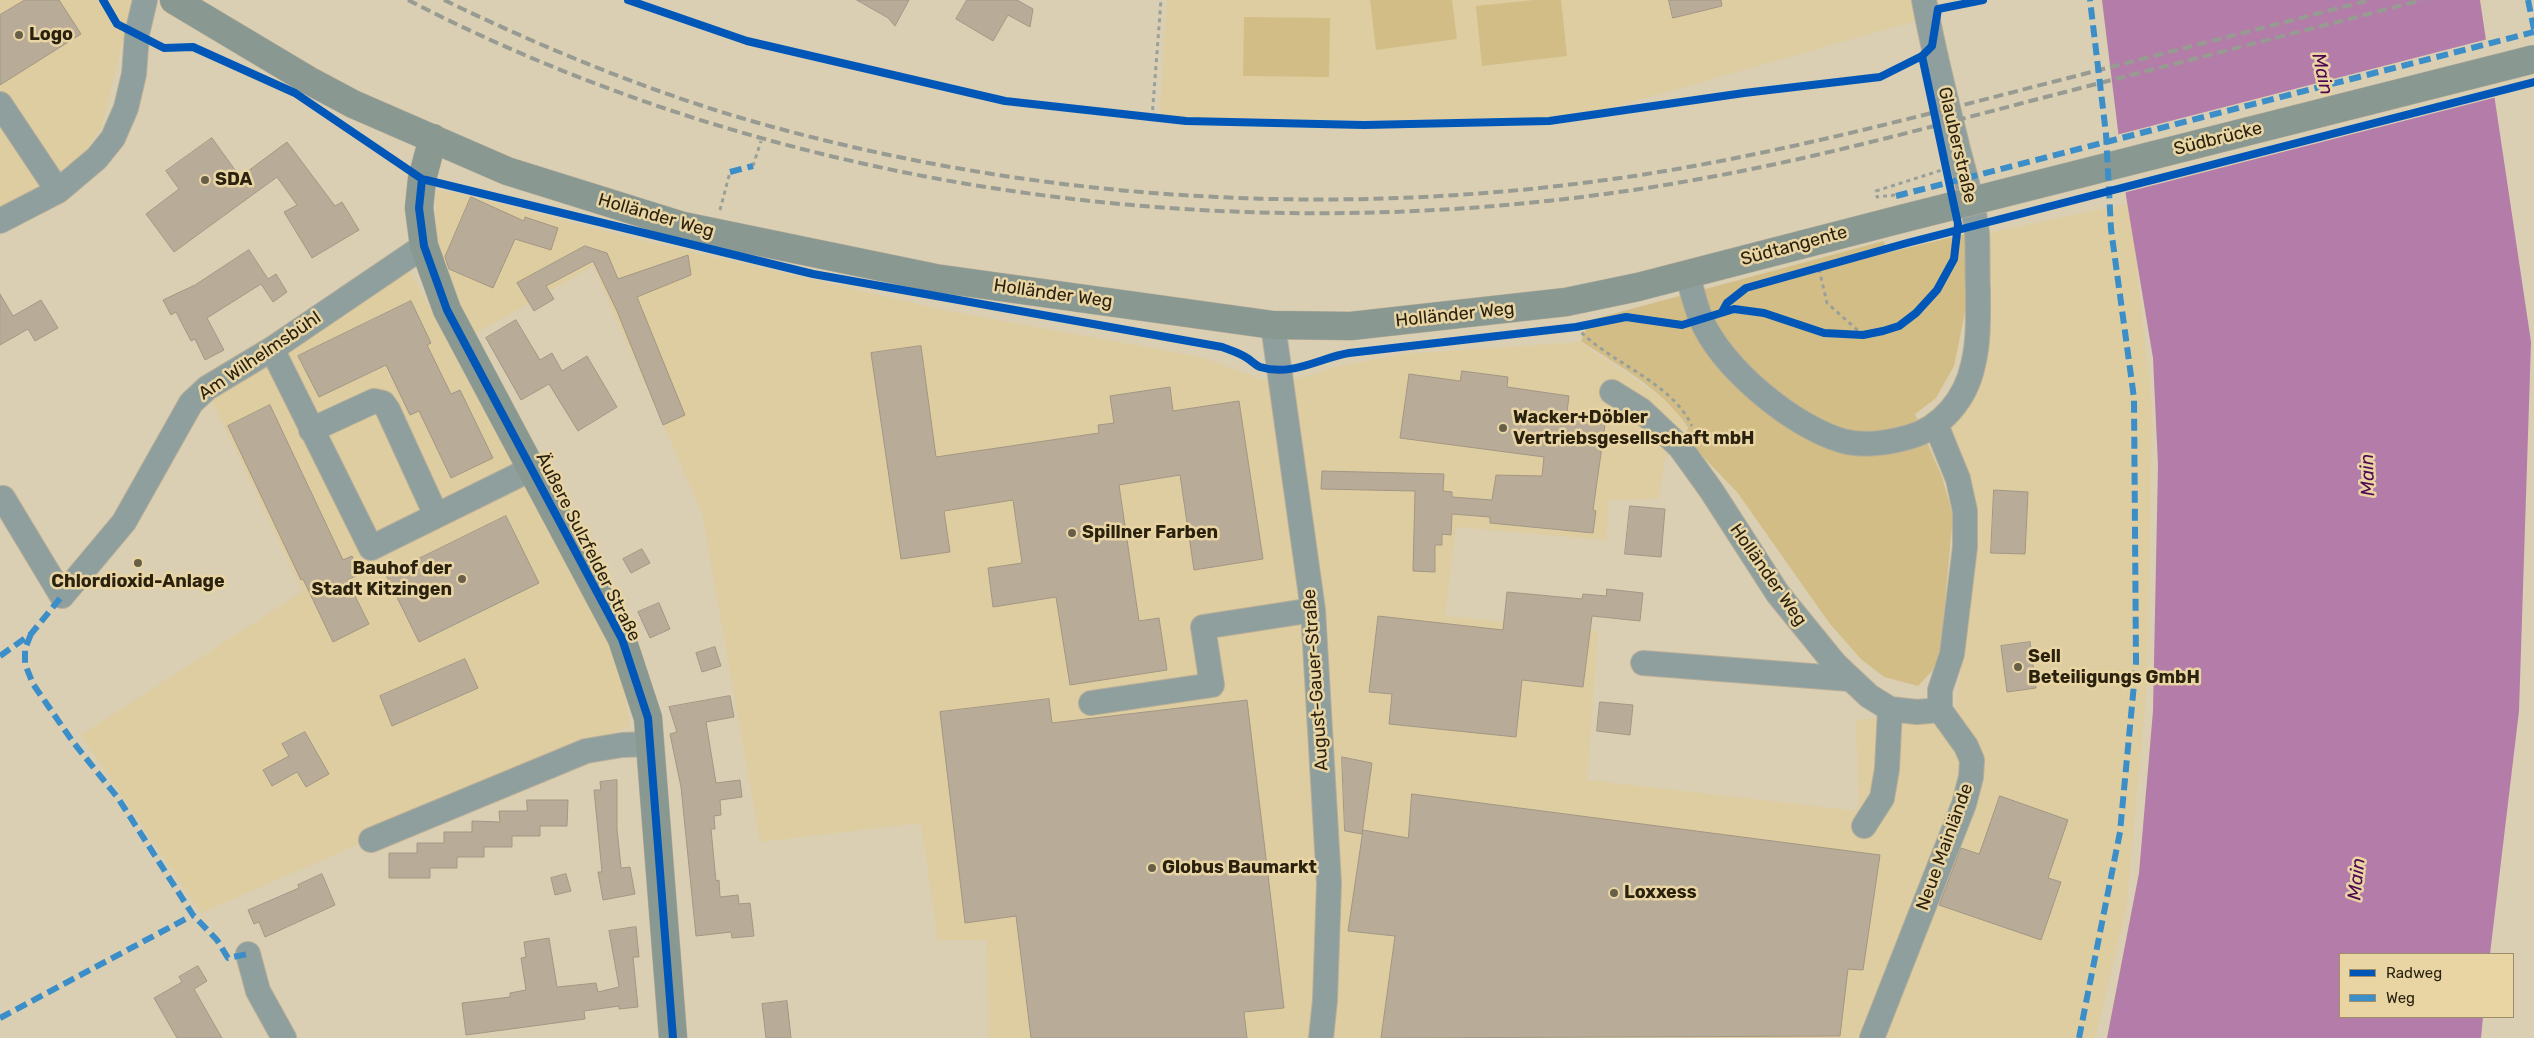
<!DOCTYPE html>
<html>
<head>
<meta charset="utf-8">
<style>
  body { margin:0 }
  #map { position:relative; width:2534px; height:1038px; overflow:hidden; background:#dacfb3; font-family:Rubik,sans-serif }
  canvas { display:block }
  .legend { position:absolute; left:2339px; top:953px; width:175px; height:65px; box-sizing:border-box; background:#e9d5a4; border:1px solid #9d8d68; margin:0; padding:6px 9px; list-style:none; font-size:15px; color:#2a220f }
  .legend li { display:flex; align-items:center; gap:10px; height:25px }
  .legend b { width:25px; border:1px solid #9d8d68 }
</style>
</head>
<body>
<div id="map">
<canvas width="2534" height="1038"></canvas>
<ul class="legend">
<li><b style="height:6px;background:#0057b8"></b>Radweg</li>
<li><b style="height:6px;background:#3b8ec7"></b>Weg</li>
</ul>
</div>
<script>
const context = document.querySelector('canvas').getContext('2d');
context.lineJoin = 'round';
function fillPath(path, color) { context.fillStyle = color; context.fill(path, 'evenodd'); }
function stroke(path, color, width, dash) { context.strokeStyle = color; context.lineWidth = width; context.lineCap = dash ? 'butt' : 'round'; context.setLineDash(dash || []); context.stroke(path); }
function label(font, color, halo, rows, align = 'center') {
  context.font = font + ' Rubik,sans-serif'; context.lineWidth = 5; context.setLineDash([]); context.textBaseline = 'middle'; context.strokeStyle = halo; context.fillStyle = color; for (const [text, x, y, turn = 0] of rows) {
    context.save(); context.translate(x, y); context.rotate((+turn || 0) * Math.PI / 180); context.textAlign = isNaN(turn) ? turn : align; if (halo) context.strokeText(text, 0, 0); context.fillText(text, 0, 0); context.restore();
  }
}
fillPath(new Path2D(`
  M0 0H133L102 126 72 173 0 216Z
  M1167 0H1913L1915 21 1600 111 1548 118 1366 120 1190 118 1160 115Z
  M436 190 461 194 620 235 948 311 1201 357 1264 380 1306 377 1336 367 1402 354 1580 342 1658 395 1676 411 1686 428 1665 459 1659 499 1609 500 1606 540 1456 527 1445 616 1598 631 1587 780 1859 811 1856 720 1956 711 1975 544 1946 428 1978 380 1988 233 2130 203 2152 408 2147 687 2126 911 2095 1038H989L987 940H938L921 823 760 842 702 513 593 266 474 335 435 262Z
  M402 257 616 644 630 726 201 913 81 735 303 591 205 386Z`), '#decda1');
fillPath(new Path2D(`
  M1370 0H1452L1457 39 1376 50Z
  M1534 0H1561L1567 56 1482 66 1476 6Z
  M1244 17 1330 18 1329 77 1243 76Z
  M1965 234 1968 298 1954 366 1936 398 1915 414 1942 477 1953 516 1940 656 1932 671 1918 686 1884 677 1861 659 1830 624 1737 492 1684 437 1688 428C1664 389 1618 366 1581 341L1590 320 1884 241 1887 253Z`), '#d3bd86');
fillPath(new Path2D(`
  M2102 0H2480L2531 342 2519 711 2490 954H2340V1017H2483L2481 1038H2107L2139 873 2153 711 2158 465 2153 358 2126 196Z`), '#b47ca8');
fillPath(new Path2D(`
  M2488 39 2497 97 2123 193 2116 135Z`), '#dacfb3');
const building = new Path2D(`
  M25 0H59L81 34 0 85V15Z
  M857 0H909L895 26 888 18Z
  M967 0H1017L1033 9 1030 27 1008 15 993 41 956 19Z
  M1669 0H1721L1722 6 1673 18Z
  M212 138 240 177 287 142 335 206 342 202 359 230 312 258 284 212 297 205 277 177 174 252 146 214 179 189 166 171Z
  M471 197 524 221 525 217 558 228 551 250 515 239 493 288 449 269 445 257Z
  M585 246 607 253 618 279 688 255 691 275 637 297 685 415 663 425 617 311 593 261 546 286 554 299 534 311 517 283Z
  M249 250 268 279 276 274 287 292 273 302 261 284 207 318 224 350 205 360 195 339 191 341 176 312 171 315 163 300 195 285Z
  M0 294 13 316 41 300 58 328 35 341 28 329 0 345Z
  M411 301 431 343 427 345 451 394 460 390 493 458 451 478 419 411 410 415 386 365 319 397 298 356Z
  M516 320 540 360 552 353 562 371 587 356 617 407 578 431 549 384 521 400 486 338Z
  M921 346 936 457 1099 433 1098 425 1114 423 1110 396 1170 387 1173 411 1239 401 1263 559 1194 570 1180 475 1119 485 1139 621 1159 618 1167 670 1070 685 1056 597 993 607 988 568 1022 563 1013 500 944 511 950 552 901 559 871 353Z
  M1462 371 1508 377 1507 387 1569 396 1567 412 1606 418 1593 510 1596 511 1593 533 1490 523V517L1452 514 1451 535 1442 534V545H1435V572L1413 571 1415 491 1321 489 1322 471 1444 474 1443 491 1452 492V497L1492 500 1496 475 1542 476 1544 457 1400 438 1409 374 1460 381Z
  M270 405 343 560 352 556 360 574 347 580 369 624 333 642 303 579 301 580 228 426Z
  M1994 490 2028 492 2025 554 1991 553Z
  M1630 506 1665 509 1661 557 1625 554Z
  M506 516 539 583 419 642 386 575Z
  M642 549 650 563 631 573 623 559Z
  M1607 589 1643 593 1640 621 1592 616 1583 687 1522 680 1516 737 1389 724 1392 694 1369 692 1378 616 1503 630 1507 592 1582 599 1583 594 1606 596Z
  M659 603 670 629 650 638 638 612Z
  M2030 642 2036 688 2007 692 2001 646Z
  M715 647 721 666 702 672 696 653Z
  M465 659 478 688 392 726 380 696Z
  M730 696 734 717 706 722 716 783 740 780 742 797 720 800 721 815 714 816 715 829H711L716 881 719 880 720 897 738 895 739 904 750 903 754 936 732 938 731 932 696 936 681 787 670 734 677 732 669 707Z
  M1049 699 1052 723 1247 700 1284 1008 1244 1012 1247 1038H1031L1016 916 965 923 940 712Z
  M1600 702 1633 705 1630 735 1597 731Z
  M305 732 329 774 306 787 297 772 272 786 263 770 289 756 282 744Z
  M1342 757 1372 763 1362 834 1345 831Z
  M617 780V829L621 868 630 867 635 894 603 900 598 872H602L594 790H601L600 782Z
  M1412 794 1880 855 1863 970 1848 969 1840 1036 1381 1038 1395 936 1348 931 1363 830 1408 838Z
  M2000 796 2068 820 2048 878 2061 882 2041 940 1939 905 1961 848 1979 854Z
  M527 800H568L567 826H540V836H512V847H484V857H457V868H430V878H389V853H417V843H444V832H472V821L500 822 499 811H527Z
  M322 874 335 905 265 937 259 922 254 924 248 910 299 888 298 885Z
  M566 874 571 891 555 895 551 878Z
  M636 927 639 957H633L638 1007 619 1009V1006L584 1011 585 1019 466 1035 462 1003 510 997V993L526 990 521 958 526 957 524 942 549 938 557 987 596 983 598 992 619 987 609 931Z
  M198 966 207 981 194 989 222 1038H177L154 998 182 982 179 977Z
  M787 1001 791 1038H766L762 1004Z`);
fillPath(building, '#b8ac99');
stroke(building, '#a39784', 1);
const minor = new Path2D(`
  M0 104 58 191
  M0 221 58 191 97 158 113 138 126 108 134 74 137 34 145 0
  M1687 274C1692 289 1695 305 1701 319 1722 368 1793 427 1843 441 1865 447 1888 443 1909 437 1942 428 1966 398 1973 365 1979 341 1978 315 1978 291 1977 272 1978 252 1977 233 1974 205 1965 176 1958 149 1946 99 1933 50 1924 0
  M1273 325 1313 610 1329 883 1325 1000 1321 1038
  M272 349 371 548 531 469
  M1612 392 1641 410 1680 447 1711 490 1778 594 1835 664 1869 696 1890 709 1917 712 1940 710
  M311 430 374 401 383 403 388 410 436 515
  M0 500 3 498 62 596 124 522 191 403 207 388 272 349 424 246
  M1643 663 1850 679
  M1091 703 1212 685 1203 627 1313 610
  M1864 826 1882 798 1887 769 1890 709
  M371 840 586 751 622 745 649 744
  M248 954 258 991 284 1038
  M1872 1038 1964 804 1971 777 1972 760 1966 746 1940 710V690L1952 654 1965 547V511L1958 479 1936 425`);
const major = new Path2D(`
  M174 0 308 80 353 104 507 171 683 226 935 278 1273 325 1351 326 1566 302 1638 287 1901 219
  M433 138 422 179 419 208 424 246 447 310 622 639 648 718 673 1038`);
stroke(minor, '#b7ae99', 26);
stroke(major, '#b7ae99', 29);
stroke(new Path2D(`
  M1152 118 1161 0
  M753 166 761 141
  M1895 195 1877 197 1876 191 1942 170
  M720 210 730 172
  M1819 269 1827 303 1863 335
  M1576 327C1610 364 1670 380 1692 426`), '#99a099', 3, [4, 4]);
stroke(minor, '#8f9f9e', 24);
stroke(major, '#8a9892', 28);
stroke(new Path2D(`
  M408 0C801 203 1272 258 1705 178 1811 159 1915 131 2019 104 2153 69 2288 35 2422 0
  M444 0C554 53 669 100 788 131 1082 209 1395 220 1694 166 1809 145 1921 116 2033 87 2146 58 2258 29 2370 0`), '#979b92', 4, [10, 5]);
const majorBridge = new Path2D(`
  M1901 219 2534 59`);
stroke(majorBridge, '#b7ae99', 29, []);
stroke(majorBridge, '#8a9892', 28);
stroke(new Path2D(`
  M2528 0 2534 29
  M730 172 753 166
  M1896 196 2534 32
  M31 634 25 649V664L33 684 73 742 118 798 193 915 217 940 228 958 248 954
  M0 656 31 634 62 596
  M0 1018 193 915
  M2079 1038 2120 832 2136 663 2134 398 2111 229 2106 134 2090 0`), '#3b8ec7', 6, [12, 6]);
stroke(new Path2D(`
  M103 0 117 24 164 48 193 47 295 93 422 179 813 274 1222 347C1230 350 1240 353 1247 358 1252 361 1255 365 1260 367 1292 377 1319 358 1349 353L1576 327 1626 317 1682 325 1734 309 1764 313 1824 333 1863 335 1883 331 1899 326 1916 313 1937 290 1954 259 1958 224 1922 56
  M628 0 747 41 1005 101 1186 121 1364 125 1549 121 1744 93 1880 77 1922 56 1932 46 1938 9 1983 0
  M422 179 419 208 424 246 447 310 622 639 648 718 673 1038
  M1722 312 1727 303 1746 288 1907 243 2534 82`), '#0057b8', 8);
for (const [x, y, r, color] of [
  [19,35,5,"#685f48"],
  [205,180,5,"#685f48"],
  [1503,428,5,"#685f48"],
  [1072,533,5,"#685f48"],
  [138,563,5,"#685f48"],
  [462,579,5,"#685f48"],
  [2018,667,5,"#685f48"],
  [1152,868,5,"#685f48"],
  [1614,893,5,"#685f48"]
]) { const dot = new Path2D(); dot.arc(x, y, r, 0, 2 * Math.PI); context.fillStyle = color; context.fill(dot); stroke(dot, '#e9d5a4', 2); }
label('bold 18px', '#2a220f', '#e9d5a4', [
  ["Logo",29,35],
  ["SDA",215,180],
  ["Wacker+Döbler",1513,418],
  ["Vertriebsgesellschaft mbH",1513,439],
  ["Spillner Farben",1082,533],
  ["Bauhof der",452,569,"right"],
  ["Stadt Kitzingen",452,590,"right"],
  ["Chlordioxid-Anlage",138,582,"center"],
  ["Sell",2028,657],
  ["Beteiligungs GmbH",2028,678],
  ["Globus Baumarkt",1162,868],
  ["Loxxess",1624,893]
], 'left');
label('18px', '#2a220f', '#e9d5a4', [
  ["Südbrücke",2218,139,-14],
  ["Glauberstraße",1957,145,77],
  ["Holländer Weg",656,216,16],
  ["Südtangente",1794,246,-15],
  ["Holländer Weg",1053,294,8],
  ["Holländer Weg",1455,315,-6],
  ["Am Wilhelmsbühl",260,356,-34],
  ["Äußere Sulzfelder Straße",588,547,63],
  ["Holländer Weg",1768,575,55],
  ["August-Gauer-Straße",1316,680,-94],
  ["Neue Mainlände",1945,847,-70]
]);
label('italic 19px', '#510651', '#e9d5a4', [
  ["Main",2322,74,78],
  ["Main",2368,475,-92],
  ["Main",2357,879,-84]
]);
</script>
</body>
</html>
